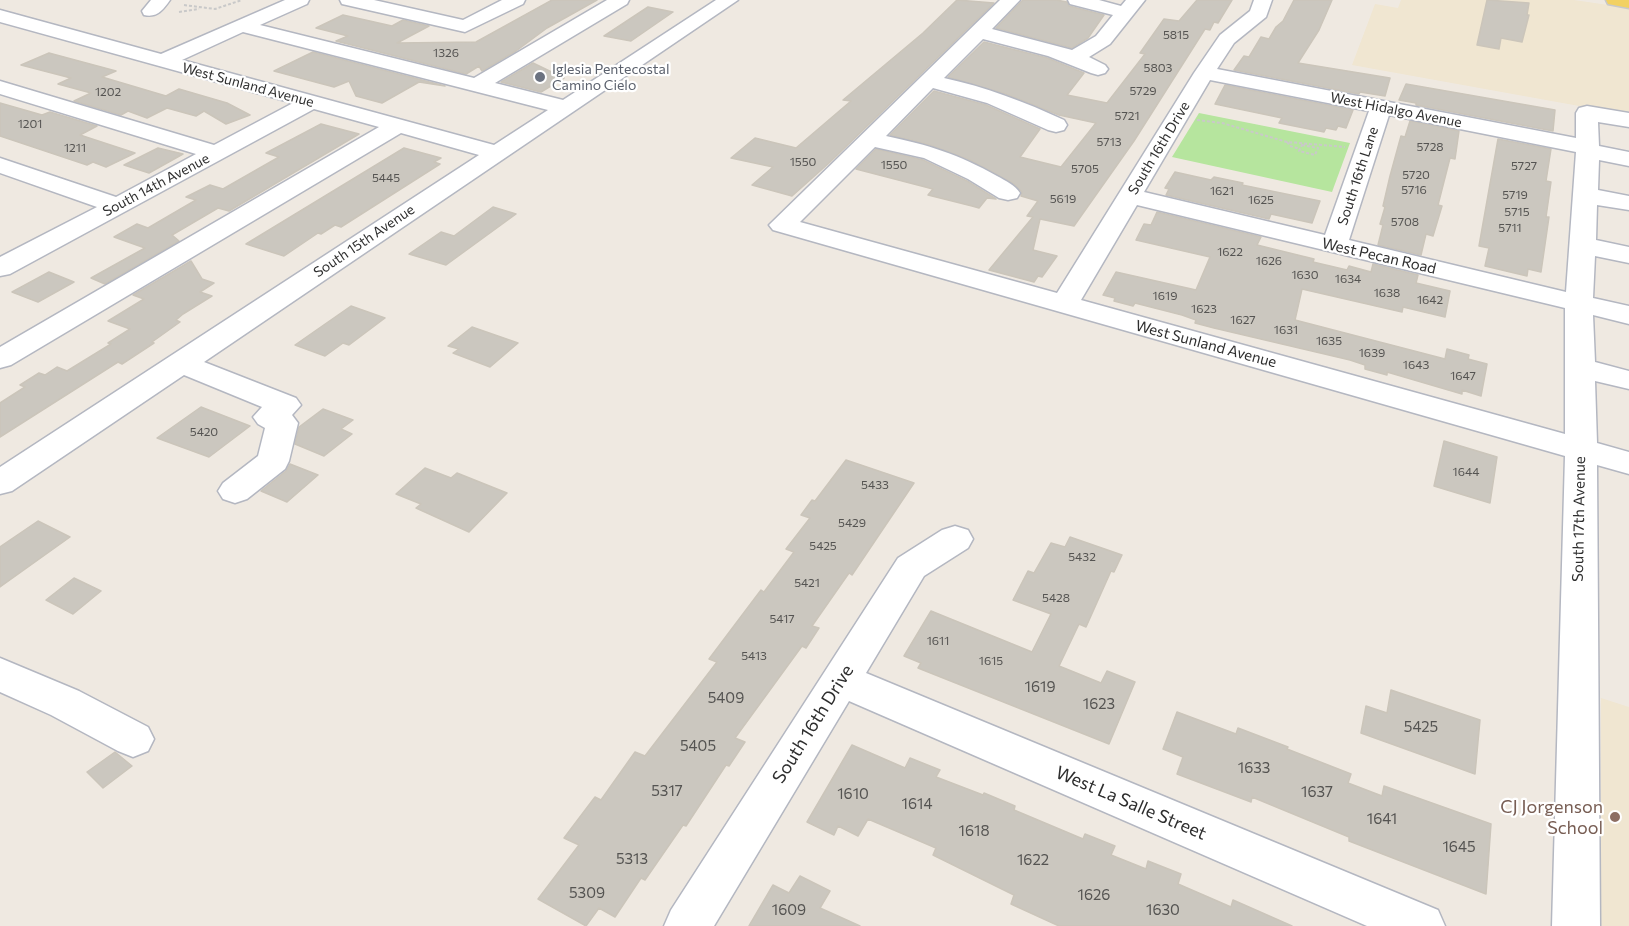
<!DOCTYPE html>
<html>
<head>
<meta charset="utf-8">
<style>
  body { margin:0 }
  canvas { display:block; background:#efe9e1 }
</style>
</head>
<body>
<canvas width="1629" height="926"></canvas>
<script>
const context = document.querySelector('canvas').getContext('2d');
context.lineJoin = 'round';
function fillPath(path, color) { context.fillStyle = color; context.fill(path, 'evenodd'); }
function stroke(path, color, width, dash) { context.strokeStyle = color; context.lineWidth = width; context.lineCap = dash ? 'butt' : 'round'; context.setLineDash(dash || []); context.stroke(path); }
function label(font, color, halo, rows, align = 'center') {
  context.font = font + ' Commissioner,sans-serif'; context.lineWidth = 4.5; context.setLineDash([]); context.textBaseline = 'middle'; context.strokeStyle = halo; context.fillStyle = color; for (const [text, x, y, turn = 0] of rows) {
    context.save(); context.translate(x, y); context.rotate((+turn || 0) * Math.PI / 180); context.textAlign = isNaN(turn) ? turn : align; if (halo) context.strokeText(text, 0, 0); context.fillText(text, 0, 0); context.restore();
  }
}
fillPath(new Path2D(`
  M1401 0H1574L1629 8V115L1352 65 1375 4 1398 8Z
  M1601 698 1629 707V926H1601Z`), '#f0e6d1');
fillPath(new Path2D(`
  M1199 113 1350 143 1332 192 1172 157Z`), '#b6e59e');
const building = new Path2D(`
  M552 0H597L547 28 516 51 482 71 479 66 466 74 336 41 348 36 316 28 343 15 392 26 403 20 429 26 397 43 476 42Z
  M957 0 994 3 829 163 792 196 752 185 773 167 731 158 755 138 796 148 851 101 843 100 923 33Z
  M1023 0H1056L1067 2 1069 6 1104 15 1088 38 1072 48 996 28Z
  M1197 0H1232L1218 23 1214 22 1210 30 1205 29 1134 141 1074 226 1040 219 1033 250 1057 256 1042 277 1038 276 1034 282 989 270 1033 217 1027 216 1038 201 1021 196 1022 192 1014 184 970 160 930 145 890 135 934 91 986 105 1040 129 1020 157 1061 167 1096 123 1059 115 1006 94 948 77 984 42 1047 58 1084 73 1067 95 1107 103 1145 54 1140 53 1164 19 1179 21Z
  M1294 0H1332L1319 30 1298 63 1390 78 1385 96 1360 92 1359 94 1234 70 1244 56 1249 57 1261 37 1269 39 1276 27 1283 21Z
  M1487 0 1529 3 1527 15H1529L1522 42 1501 38 1499 49 1477 45Z
  M648 7 673 12 631 41 604 36Z
  M313 52 445 86 419 82 382 103 356 96 349 81 334 87 274 71Z
  M49 53 116 71 102 77 166 96 179 89 227 103 250 115 226 124 204 111 196 116 167 108 147 118 128 111 121 115 74 101 91 93 58 84 71 78 21 65Z
  M533 63 564 78 541 92 501 82Z
  M1406 84 1555 110 1553 131 1416 105V103L1399 100Z
  M1225 85 1353 110 1346 128 1338 126 1336 130 1326 128 1324 132 1279 123 1282 118 1215 104Z
  M0 103 42 115 50 112 97 126 80 135 135 153 106 167 93 162 87 165 0 136Z
  M1410 121 1459 131 1455 159 1450 158 1438 205 1442 206 1433 236 1426 234 1421 255 1378 245 1383 225 1380 224 1385 207 1383 206 1390 176 1401 136 1405 137Z
  M321 124 359 134 229 211 218 208 172 235 179 241 105 284 91 278 145 248 114 237 137 224 148 228 196 200 186 197 210 185 223 189 279 157 266 153Z
  M1498 139 1551 149 1546 181 1551 182 1546 217H1549L1541 272 1528 269 1527 276 1485 266 1489 248 1479 246Z
  M158 148 183 154 149 173 124 165Z
  M404 148 441 158 434 162 440 164 341 227 335 225 321 234 318 233 284 256 246 244Z
  M876 149 923 160 967 181 996 199 987 198 979 208 972 206 928 195 933 189 856 169Z
  M1175 172 1211 180 1214 177 1243 183 1242 185 1320 201 1312 223 1271 214 1269 219 1166 195 1169 189 1165 188Z
  M493 207 516 214 446 265 409 254 441 232 454 236Z
  M1157 212 1261 237 1257 245 1314 259 1313 262 1347 270 1349 266 1371 272 1373 264 1418 275 1416 283 1450 291 1445 317 1403 307 1402 312 1302 289 1295 320 1445 359 1447 349 1469 355 1468 359 1487 364 1481 396 1462 390V394L1387 372V375L1365 369V365L1350 360 1214 328 1195 323 1196 320 1182 315 1135 303 1133 306 1114 301 1115 298 1103 295 1116 272 1196 290 1210 257 1136 240 1144 224 1151 225Z
  M191 261 202 279 214 283 200 292 212 296 183 314 176 320 180 322 152 342 154 343 122 364 118 362 0 437V403L25 387 20 385 39 373 45 375 57 367 67 371 111 344 108 343 130 329 108 321 144 299 133 295Z
  M49 272 74 282 38 302 12 292Z
  M351 306 385 318 349 345 343 343 325 356 295 345Z
  M472 327 518 343 490 367 453 353 459 349 448 346Z
  M201 407 250 426 209 457 157 438Z
  M323 409 353 420 341 429 352 434 324 456 295 444 299 427Z
  M1444 441 1497 457 1490 503 1434 486Z
  M846 460 914 483 852 575 849 573 812 626 819 628 806 648 802 646 735 738 745 742 729 766 726 765 686 826 683 825 645 880 641 878 615 917 599 908 586 926 538 899 579 845 564 838 595 797 601 800 635 752 645 756 717 662 709 659 761 590 764 592 794 552 786 549 810 518 801 515 812 500 815 501Z
  M290 464 318 475 287 502 261 491 286 471Z
  M425 468 451 478 457 473 507 493 469 532 416 508 421 504 396 494Z
  M38 521 70 537 0 587V547Z
  M1070 537 1122 555 1114 572 1111 571 1086 627 1079 624 1059 666 1101 683 1107 671 1135 682 1109 744 918 668 921 663 904 656 931 611 1032 652 1051 614 1013 600 1028 571 1034 573 1051 543 1065 547Z
  M74 578 101 591 73 614 46 600Z
  M1391 690 1480 720 1475 774 1361 733 1366 706 1387 713Z
  M1177 712 1236 734 1238 728 1288 747 1287 749 1351 774 1348 783 1382 796 1384 786 1491 824 1486 894 1349 841V837L1252 797 1251 802 1177 774 1183 757 1163 749Z
  M852 745 905 768 910 758 940 770 936 777 983 795 984 793 1015 806 1014 810 1083 839 1085 834 1115 846 1111 855 1146 869 1148 861 1181 874 1178 884 1231 907 1233 900 1292 926H1059L1011 904 1014 895 933 855 936 848 868 819 858 836 838 826 834 835 807 822Z
  M115 752 132 766 103 788 87 772Z
  M800 876 830 891 820 908 860 926H749L773 885 789 893Z`);
fillPath(building, '#cbc7bf');
stroke(building, '#cbc5ba', 1.5);
const minor = new Path2D(`
  M151 0H170C163 10 157 18 144 15L142 11Z
  M285 0H309L307 4 260 25 474 78 607 0H629L627 4 495 83 563 100 716 0H738L204 362 296 398 301 405 292 415 298 423 289 461 285 469 247 499 235 503 223 499 218 491 223 483 258 456 265 428 258 424 253 417 262 407 184 375 12 491 0 494V467L479 155 401 133 11 365 0 368V347L379 127 314 109 10 274 0 276V257L97 207 0 173V158L116 197 196 154 0 94V81L214 145 293 103 0 22V10L161 54ZM243 32 548 110 494 145 182 60Z
  M340 0H374L463 20 502 0H525L523 4 465 32 342 4Z
  M1000 0H1020L992 29 1072 50 1096 36 1113 15 1070 4 1068 0H1099L1121 6 1126 0H1145L1110 44 1089 57 1105 65 1108 69 1105 73 1098 75 1091 73 1048 56 983 39 944 78C986 87 1025 102 1064 120L1067 125 1064 130 1056 132 1048 130 987 103 933 88 886 136C929 145 958 154 997 176 1006 181 1015 185 1020 193L1017 198 1008 200 999 198 968 179 924 158 875 147 800 222 1057 293 1194 73 1220 35 1250 11 1254 0H1272L1266 17 1234 43 1217 69 1576 138V113L1579 108 1587 106 1629 113V127L1598 122 1599 146 1629 152V166L1599 160 1598 190 1629 196V210L1597 205 1596 240 1629 247V263L1595 256 1593 298 1629 306V324L1593 315 1595 362 1629 371V389L1595 381 1597 443 1629 452V474L1597 465 1600 926H1552L1565 456 773 230 769 225ZM1210 80 1369 111 1325 235 1144 192ZM1389 115 1576 152 1566 292 1349 240ZM1137 205 1565 308V434L1081 300Z
  M955 526 968 530 973 539 968 548 924 576 866 673 1438 910 1445 926H1367L849 701 714 926H664L671 910 898 558 942 530Z
  M0 658 79 691 148 727 154 739 148 751 133 757 118 751 51 715 0 692Z`);
const major = new Path2D(`
  M1606 0H1629V8L1608 4Z`);
stroke(minor, '#b4b7c1', 3);
stroke(major, '#c9c9c9', 3);
stroke(new Path2D(`
  M184 5 215 9 242 0
  M179 12 199 9
  M1197 120 1222 123 1287 142 1345 147
  M1287 142 1290 146 1300 149
  M1302 145 1318 148 1315 155 1299 151Z`), '#c9c9c9', 2, [3, 2]);
fillPath(minor, '#fff');
fillPath(major, '#f2d163');
for (const [x, y, r, color] of [
  [540,77,6,"#6b7280"],
  [1615,817,6,"#8d6e63"]
]) { const dot = new Path2D(); dot.arc(x, y, r, 0, 2 * Math.PI); context.fillStyle = color; context.fill(dot); stroke(dot, '#fff', 2); }
label('12px', '#555452', null, [
  ["5815",1176,35],
  ["1326",446,53],
  ["5803",1158,68],
  ["5729",1143,91],
  ["1202",108,92],
  ["5721",1127,116],
  ["1201",30,124],
  ["5713",1109,142],
  ["5728",1430,147],
  ["1211",75,148],
  ["1550",803,162],
  ["1550",894,165],
  ["5727",1524,166],
  ["5705",1085,169],
  ["5720",1416,175],
  ["5445",386,178],
  ["5716",1414,190],
  ["1621",1222,191],
  ["5719",1515,195],
  ["5619",1063,199],
  ["1625",1261,200],
  ["5715",1517,212],
  ["5708",1405,222],
  ["5711",1510,228],
  ["1622",1230,252],
  ["1626",1269,261],
  ["1630",1305,275],
  ["1634",1348,279],
  ["1638",1387,293],
  ["1619",1165,296],
  ["1642",1430,300],
  ["1623",1204,309],
  ["1627",1243,320],
  ["1631",1286,330],
  ["1635",1329,341],
  ["1639",1372,353],
  ["1643",1416,365],
  ["1647",1463,376],
  ["5420",204,432],
  ["1644",1466,472],
  ["5433",875,485],
  ["5429",852,523],
  ["5425",823,546],
  ["5432",1082,557],
  ["5421",807,583],
  ["5428",1056,598],
  ["5417",782,619],
  ["1611",938,641],
  ["5413",754,656],
  ["1615",991,661]
]);
label('14px', '#5b616d', '#fff', [
  ["Iglesia Pentecostal",552,69],
  ["Camino Cielo",552,85]
], 'left');
label('14px', '#2e2e2e', '#fff', [
  ["West Sunland Avenue",248,85,15],
  ["West Hidalgo Avenue",1396,110,11],
  ["South 16th Drive",1159,148,-59],
  ["South 16th Lane",1358,176,-72],
  ["South 14th Avenue",156,185,-28],
  ["South 15th Avenue",364,241,-34]
]);
label('15px', '#2e2e2e', '#fff', [
  ["West Pecan Road",1379,256,13],
  ["West Sunland Avenue",1206,344,15],
  ["South 17th Avenue",1579,519,-89]
]);
label('15px', '#555452', null, [
  ["1619",1040,687],
  ["5409",726,698],
  ["1623",1099,704],
  ["5425",1421,727],
  ["5405",698,746],
  ["1633",1254,768],
  ["5317",667,791],
  ["1637",1317,792],
  ["1610",853,794],
  ["1614",917,804],
  ["1641",1382,819],
  ["1618",974,831],
  ["1645",1459,847],
  ["5313",632,859],
  ["1622",1033,860],
  ["5309",587,893],
  ["1626",1094,895],
  ["1609",789,910],
  ["1630",1163,910]
]);
label('18px', '#2e2e2e', '#fff', [
  ["South 16th Drive",813,724,-58],
  ["West La Salle Street",1131,803,23]
]);
label('18px', '#785e54', '#fff', [
  ["CJ Jorgenson",1603,807],
  ["School",1603,828]
], 'right');
</script>
</body>
</html>
